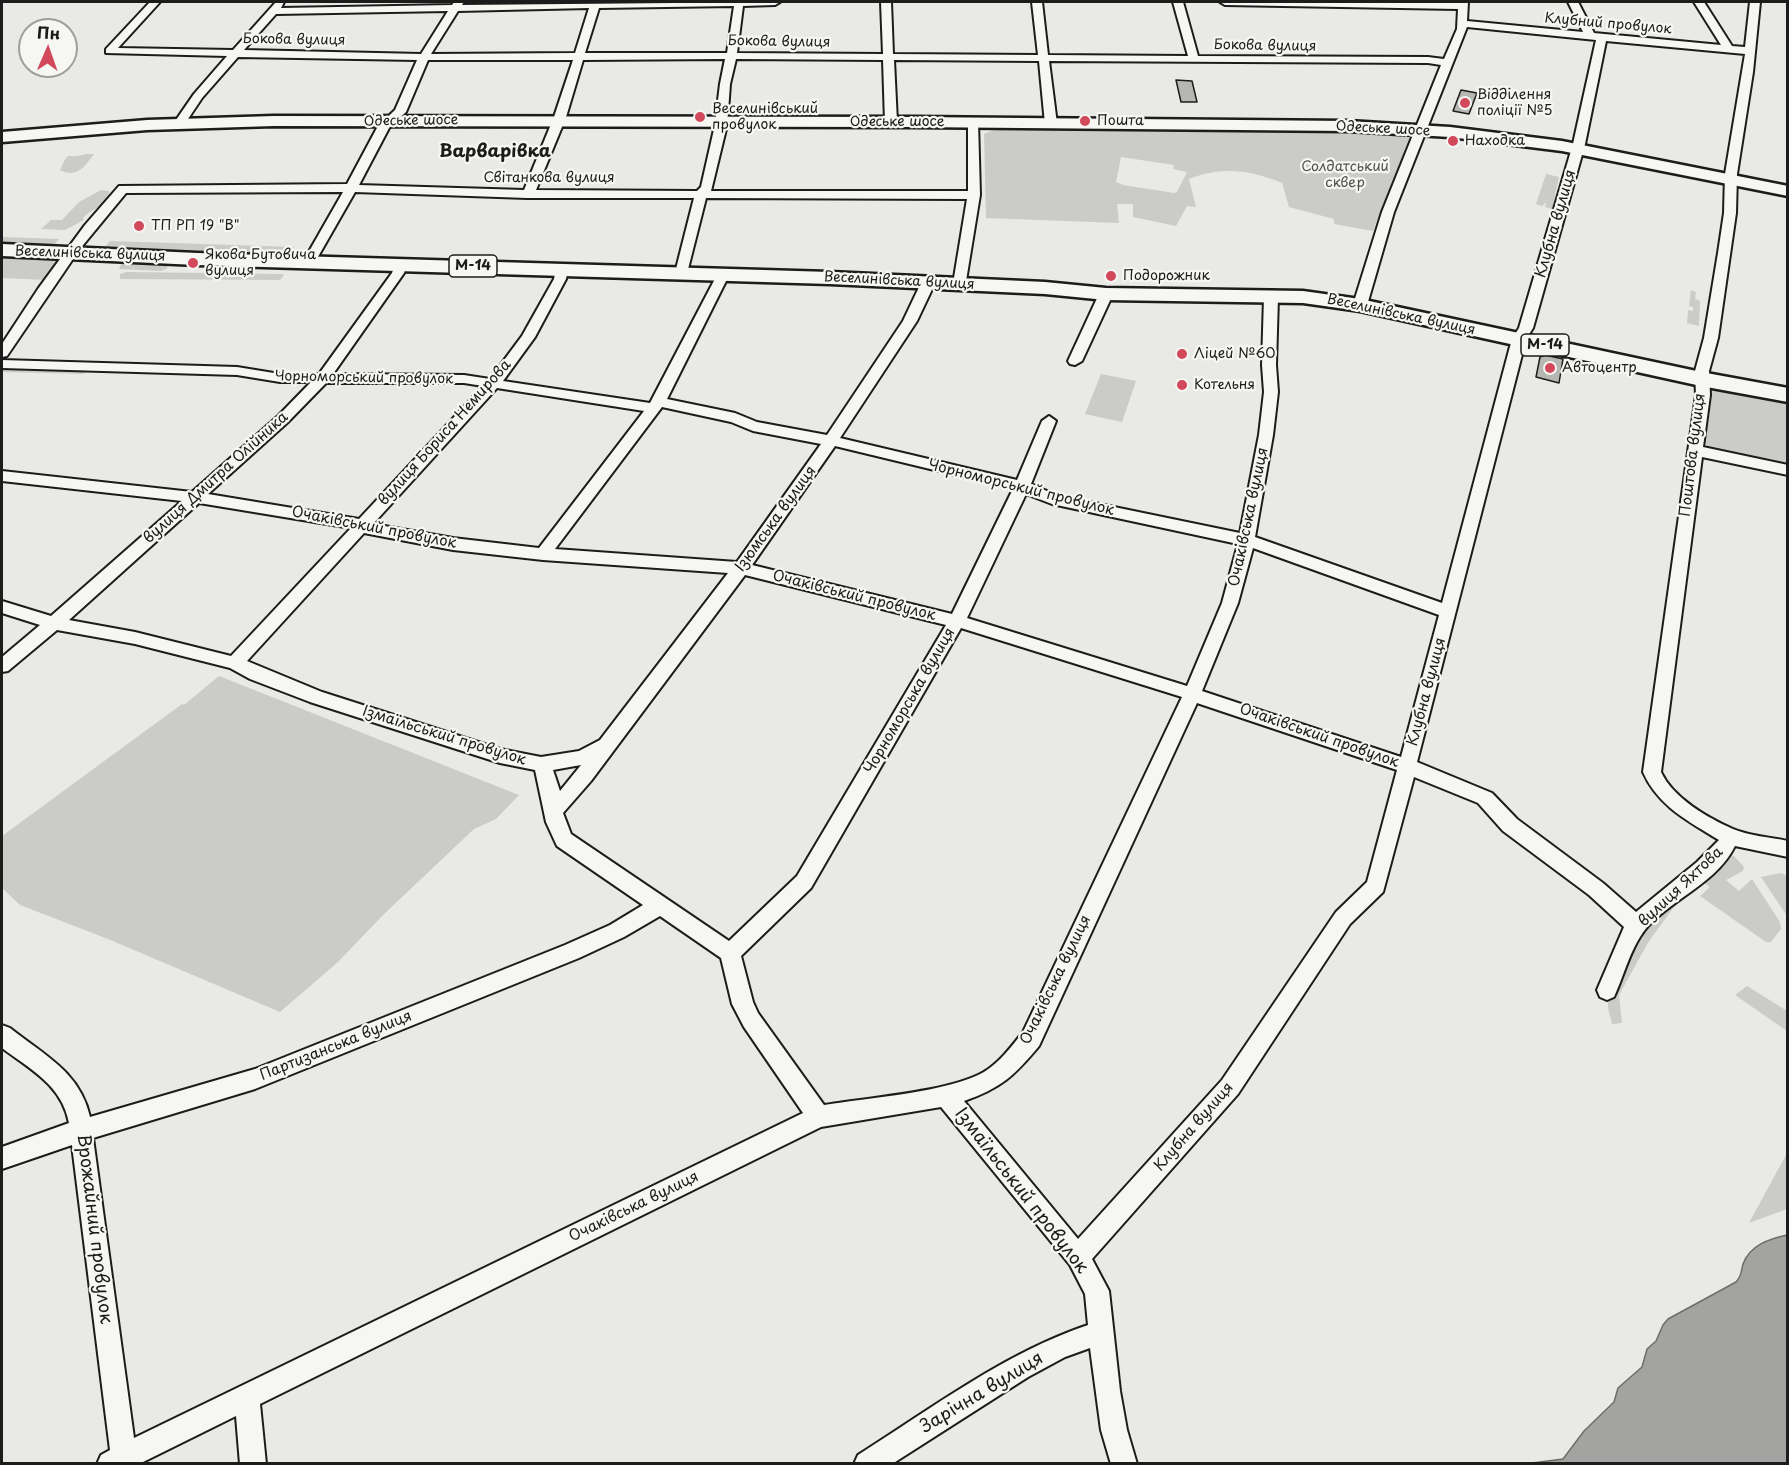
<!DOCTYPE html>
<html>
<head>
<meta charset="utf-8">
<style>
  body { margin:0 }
  #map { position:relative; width:1789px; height:1465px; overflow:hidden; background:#e9e9e5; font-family:"Playpen Sans",sans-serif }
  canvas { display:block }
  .frame { position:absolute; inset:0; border:3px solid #1c1c1c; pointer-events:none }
  .north { position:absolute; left:18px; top:18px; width:60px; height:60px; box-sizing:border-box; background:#f6f6f2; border:2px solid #9f9f9c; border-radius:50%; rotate:2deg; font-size:16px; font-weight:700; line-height:24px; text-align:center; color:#1c1c1c }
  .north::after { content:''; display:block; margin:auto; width:21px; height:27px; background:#d1495b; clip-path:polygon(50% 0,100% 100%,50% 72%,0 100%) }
</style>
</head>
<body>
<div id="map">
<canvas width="1789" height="1465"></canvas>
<div class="frame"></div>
<div class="north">Пн</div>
</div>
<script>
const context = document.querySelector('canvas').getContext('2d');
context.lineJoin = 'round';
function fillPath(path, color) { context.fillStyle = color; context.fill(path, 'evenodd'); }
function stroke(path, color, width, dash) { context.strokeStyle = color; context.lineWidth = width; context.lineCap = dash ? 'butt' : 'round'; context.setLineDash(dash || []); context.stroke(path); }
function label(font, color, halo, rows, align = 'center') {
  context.font = font + ' "Playpen Sans",sans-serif'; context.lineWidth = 4.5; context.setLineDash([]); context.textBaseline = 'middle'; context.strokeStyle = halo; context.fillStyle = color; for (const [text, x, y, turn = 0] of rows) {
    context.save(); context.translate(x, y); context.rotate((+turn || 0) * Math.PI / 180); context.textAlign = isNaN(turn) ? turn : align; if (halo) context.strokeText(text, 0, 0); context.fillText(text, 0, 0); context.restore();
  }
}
fillPath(new Path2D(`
  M999 128 1345 129 1411 134 1373 231 1334 224V219L1289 207 1282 183C1251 170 1221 166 1189 179L1196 207 1187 206 1176 226 1133 217V204H1117L1119 223 986 218 984 134ZM1121 157 1174 165 1173 169 1187 172 1177 192 1174 193 1123 185 1116 182Z
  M86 154H94C85 166 77 179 60 170 70 147 66 161 86 154Z
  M1546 174 1559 177 1552 209 1545 207 1546 202 1542 206 1536 204Z
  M101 190 109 191C109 206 92 208 83 218L84 220 65 230 41 229 51 220H62L79 202Z
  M2 237 59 239 52 247 2 244Z
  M110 241 294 247 289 255 104 248Z
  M2 254 57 259 58 261 49 279 2 347V341L46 280 2 278Z
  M122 262 168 264H169L166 269 161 271 119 269Z
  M126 272 282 274 284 275 280 280 120 279V274Z
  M1691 290 1696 292 1695 299 1700 301 1699 326 1687 323 1688 310 1693 311V307L1689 306Z
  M2 368 7 367 87 370 84 374 2 372Z
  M1101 374 1136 381 1122 422 1085 414Z
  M1712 387 1787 399V469L1709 449 1702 438 1709 389Z
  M219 676 519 795 496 819 474 829 384 914 338 962 280 1012 108 939 20 905 2 888V836L182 704 184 705Z
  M1727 853 1735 857 1744 867 1743 871 1726 880 1739 891 1752 879 1780 922 1781 929 1771 942H1766L1700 896 1710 887 1703 882 1674 907 1649 941 1619 995 1622 1023 1612 1024 1608 1008V999L1636 936Z
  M1781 873 1787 876V916L1761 877Z
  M1747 986 1787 1011V1031L1735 995Z
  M1787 1153V1209L1749 1223Z`), '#cbcbc7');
const water = new Path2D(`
  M1787 1235V1463H1532L1563 1459 1584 1431 1614 1402 1618 1388 1642 1367 1647 1349 1656 1341 1663 1325 1668 1319 1736 1282C1742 1276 1741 1271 1743 1264 1750 1245 1769 1239 1787 1235Z`);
fillPath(water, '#a3a3a1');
stroke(water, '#6d6d6c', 1.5);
const building = new Path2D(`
  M1176 80 1192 81 1197 102H1181Z
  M1461 90 1477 93 1469 114 1453 111Z
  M1545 355 1563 359 1559 383 1536 377 1540 357Z`);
fillPath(building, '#b6b6b3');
stroke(building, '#1c1c1c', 1.5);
const minor = new Path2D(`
  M150 2H160L118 48 233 50 276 2H284L281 8 452 5 454 2H464L462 5 780 2 775 5 743 6 737 53 883 54 881 2H891L893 54 1038 55 1032 2H1042L1048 55 1188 56 1173 2H1183L1198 56 1428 57 1444 59 1457 29 1458 9 1225 5 1220 2H1468L1467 21 1583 32 1568 2H1578L1594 33 1721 45 1694 2H1704L1732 46 1745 47 1750 2H1760L1753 72 1737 174 1736 213 1718 338 1709 371 1710 395 1703 447 1788 465V475L1702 457 1661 772C1673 798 1708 818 1733 829 1749 836 1770 837 1788 841V857L1735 846C1718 881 1675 898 1649 925 1631 945 1625 973 1614 997L1607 1000 1600 997 1597 990 1624 927 1589 895 1503 831 1478 803 1414 777 1383 892 1350 924 1238 1094 1092 1259 1109 1291 1120 1391 1127 1430 1137 1464H1111L1101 1430 1090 1348 1065 1357 1028 1377 892 1464H854L858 1455C932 1408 1005 1353 1088 1325L1085 1294 1070 1265 941 1107 821 1127 260 1404 266 1464H240L236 1416 139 1464H97L101 1455 110 1450 72 1145 2 1169V1147L69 1123C62 1085 30 1069 2 1048V1025L10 1028C44 1055 80 1072 90 1117L255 1069 565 945 610 925 643 905 557 846 546 822 535 770 500 763 310 702 250 679 230 668 135 644 57 630 8 671 2 672V657L40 625 2 613V601L51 616 182 501 2 481V471L192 492 278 416 311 382H280L237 375 2 368V360L237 367 280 374H319L392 273 396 261 401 260 407 264 404 273 333 374 464 375 490 379 522 336 554 279 556 269 562 265 568 269 566 279 535 337 503 381 650 403 717 275 723 271 729 275 667 399 735 413 757 422 827 435 903 321 921 283 928 279 935 283 917 321 840 438 1017 480 1042 421 1049 416 1056 421 1031 484 1056 495 1240 533 1259 435 1264 392 1262 365 1264 297 1271 293 1278 297 1276 365 1278 392 1273 435 1255 537 1442 603 1512 339 1519 328 1573 144 1596 40 1467 27 1394 212 1367 305 1360 309 1353 305 1382 212 1441 65 1428 63 1049 61 1057 124 1051 127 1045 124 1039 61 894 60 897 122 891 125 885 122 883 60 736 59 730 84 727 125 711 191H968V123L970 121H978L980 195 965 287 960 288 953 284 967 199 706 198 687 273 681 277 675 273 694 198H527L355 192 315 262 309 266 303 262 343 192 126 193 79 250 7 356 2 357V344L38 289 85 225 119 186 347 184 378 126 395 110 417 60 238 57 202 98 184 125 180 126 174 123 194 94 227 56 106 53V49ZM734 6 727 53H585L599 8ZM589 8 575 53 431 54 458 11ZM448 11 421 54 244 50 276 14ZM1606 41 1745 54 1725 174 1724 213 1718 253 1704 338 1695 371 1696 395 1643 772C1658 806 1688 821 1719 840L1697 862 1636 912 1603 883 1517 819 1492 793 1417 762 1526 339 1533 328 1585 144ZM725 59 720 84 715 125 701 187 697 191 536 190 566 117 583 60ZM428 60H573L554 117 524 190 359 185 389 128 406 112ZM326 383H464L483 386 359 519 208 494 288 422ZM497 388 644 411 539 548 453 538 373 524ZM662 407 731 422 753 431 821 444 737 562 555 549ZM835 446 1013 489 952 614 752 565ZM1026 494 1052 504 1238 544 1222 603 1187 686 967 618ZM199 503 351 528 231 656 135 632 69 620ZM364 533 453 550 543 560 728 573 600 740 579 751 541 757 500 749 322 692 247 661ZM1253 548 1439 615 1401 757 1202 691 1238 603ZM745 575 946 625 797 876 729 941 571 834 563 813 591 781ZM961 628 1182 697 1023 1032C1012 1046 1000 1062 984 1072 950 1092 866 1098 824 1105L758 1013 753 1002 741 956 811 888ZM1197 703 1397 770 1367 882 1336 912 1222 1080 1078 1239 964 1101C1001 1088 1014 1076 1039 1046ZM581 765 560 791 553 770ZM660 916 721 958 732 1004 744 1027 803 1113 134 1438 93 1138 255 1089 579 958 624 937Z
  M1106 290 1113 294 1082 361 1075 365 1070 364 1068 361 1099 294Z`);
const highway = new Path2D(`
  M274 116 913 117 1348 121 1450 127 1562 141 1788 186V196L1562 151 1450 137 1348 131 913 127 274 126 147 130 2 142V132L147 120Z
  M2 244 197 253 830 272 1045 282 1106 288 1303 291 1360 299 1701 372 1788 388V402L1701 386 1360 311 1303 303 1106 300 1045 294 830 284 197 265 2 256Z`);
stroke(minor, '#1c1c1c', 4);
stroke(highway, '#1c1c1c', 5);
fillPath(minor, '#f6f6f2');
fillPath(highway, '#f6f6f2');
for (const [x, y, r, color] of [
  [1465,103,6,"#d1495b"],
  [700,117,6,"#d1495b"],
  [1085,121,6,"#d1495b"],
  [1453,141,6,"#d1495b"],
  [139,226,6,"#d1495b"],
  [193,263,6,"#d1495b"],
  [1111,276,6,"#d1495b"],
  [1182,354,6,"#d1495b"],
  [1550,368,6,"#d1495b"],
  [1182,385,6,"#d1495b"]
]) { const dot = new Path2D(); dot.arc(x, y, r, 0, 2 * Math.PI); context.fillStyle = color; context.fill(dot); stroke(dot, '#f6f6f2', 2); }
label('14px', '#1c1c1c', '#f6f6f2', [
  ["Клубний провулок",1608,24,5],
  ["Бокова вулиця",294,40,1],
  ["Бокова вулиця",779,42,1],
  ["Бокова вулиця",1265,46,1],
  ["Одеське шосе",411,121,-1],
  ["Одеське шосе",897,122],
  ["Одеське шосе",1383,129,3],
  ["Світанкова вулиця",549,178],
  ["Веселинівська вулиця",90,254,2],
  ["Веселинівська вулиця",899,281,3],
  ["Веселинівська вулиця",1401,315,12],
  ["Чорноморський провулок",364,378,1]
]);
label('14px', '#1c1c1c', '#f6f6f2', [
  ["Відділення",1477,95],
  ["поліції №5",1477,111],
  ["Веселинівський",712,109],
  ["провулок",712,125],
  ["Пошта",1097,121],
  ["Находка",1465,141],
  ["ТП РП 19 \"В\"",151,226],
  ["Якова Бутовича",205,255],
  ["вулиця",205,271],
  ["Подорожник",1123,276],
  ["Ліцей №60",1194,354],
  ["Автоцентр",1562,368],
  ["Котельня",1194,385]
], 'left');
label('14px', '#51514f', '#f6f6f2', [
  ["Солдатський",1345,167],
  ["сквер",1345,183]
]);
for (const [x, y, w] of [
  [473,266,48],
  [1545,345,48]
]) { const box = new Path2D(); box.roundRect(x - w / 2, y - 11, w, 22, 4.5); context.fillStyle = '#f6f6f2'; context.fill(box); stroke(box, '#1c1c1c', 1.5); }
label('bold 14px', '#1c1c1c', null, [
  ["М-14",473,266],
  ["М-14",1545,345]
]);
label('15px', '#1c1c1c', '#f6f6f2', [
  ["Клубна вулиця",1556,224,-74],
  ["вулиця Бориса Немирова",445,433,-48],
  ["Поштова вулиця",1693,455,-83],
  ["вулиця Дмитра Олійника",216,478,-42],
  ["Чорноморський провулок",1021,488,14],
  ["Очаківська вулиця",1249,517,-78],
  ["Ізюмська вулиця",776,519,-54],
  ["Очаківський провулок",374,528,11],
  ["Очаківський провулок",854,596,14],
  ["Клубна вулиця",1427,692,-75],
  ["Чорноморська вулиця",910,701,-60],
  ["Ізмаїльський провулок",444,736,17],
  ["Очаківський провулок",1319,736,19],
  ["вулиця Яхтова",1681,887,-43],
  ["Очаківська вулиця",1056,980,-64],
  ["Партизанська вулиця",336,1046,-22],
  ["Клубна вулиця",1194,1127,-49],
  ["Очаківська вулиця",634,1207,-26]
]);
label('bold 18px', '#1c1c1c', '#f6f6f2', [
  ["Варварівка",495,152]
]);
label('18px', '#1c1c1c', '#f6f6f2', [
  ["Ізмаїльський провулок",1021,1191,52],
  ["Врожайний провулок",94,1229,83],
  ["Зарічна вулиця",982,1393,-31]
]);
</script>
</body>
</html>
